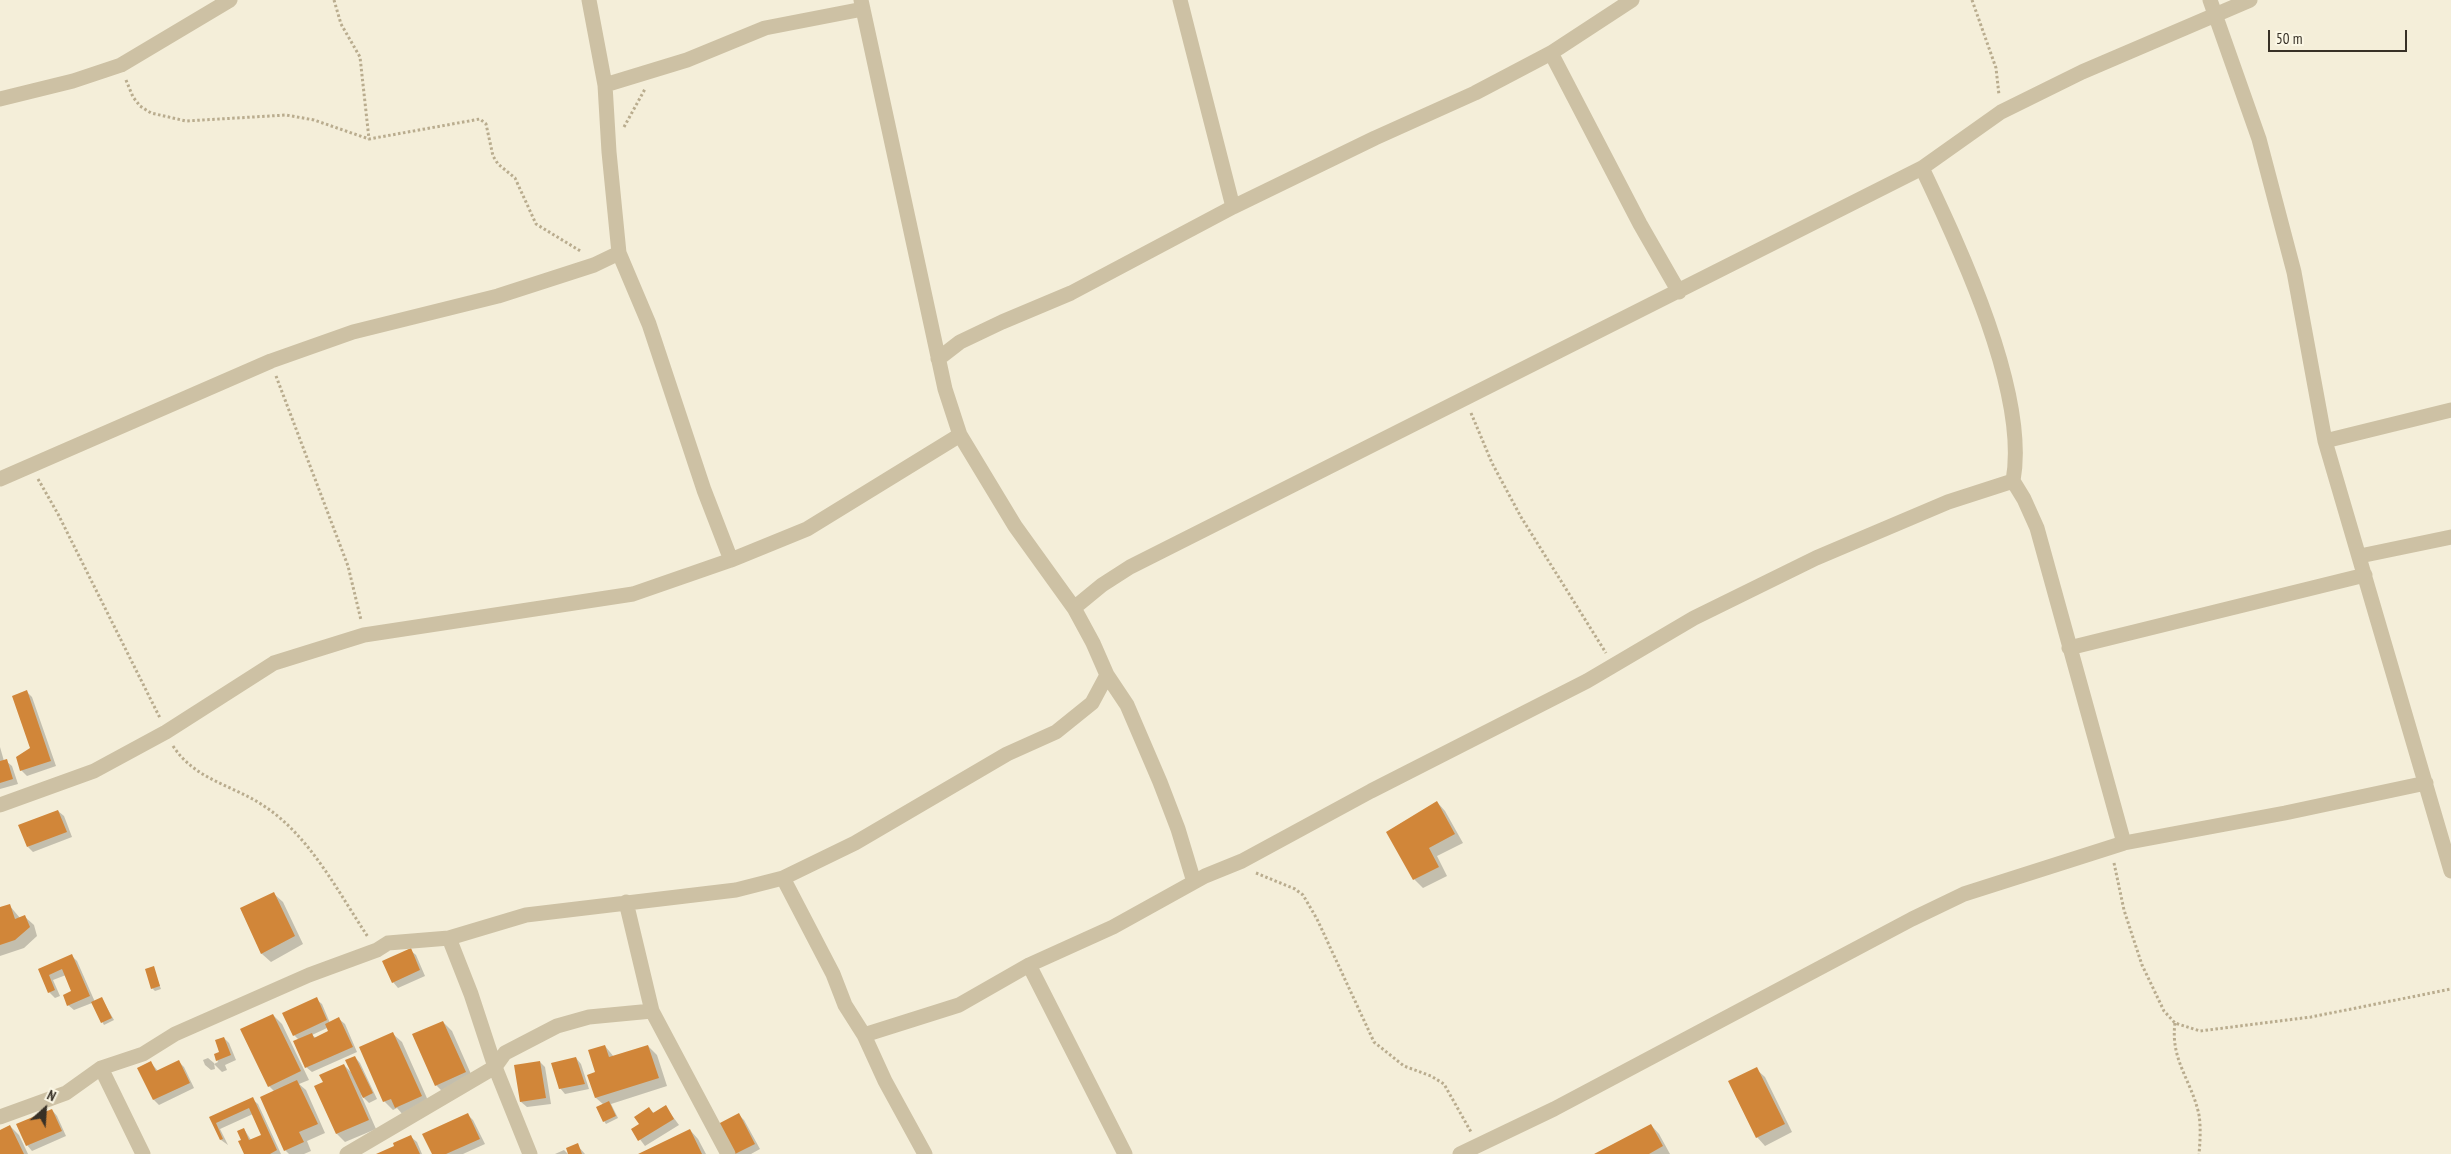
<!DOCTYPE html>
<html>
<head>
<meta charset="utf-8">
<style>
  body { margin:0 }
  #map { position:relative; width:2451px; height:1154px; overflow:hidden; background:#f4eed9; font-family:"PT Sans Narrow",sans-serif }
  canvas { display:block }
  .north { position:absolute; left:20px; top:1084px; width:50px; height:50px; -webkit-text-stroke:4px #fbf7e5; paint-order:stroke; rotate:26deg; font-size:14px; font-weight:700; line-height:20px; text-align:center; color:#373026 }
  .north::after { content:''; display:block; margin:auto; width:18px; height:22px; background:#373026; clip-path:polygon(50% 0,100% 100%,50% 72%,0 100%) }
  .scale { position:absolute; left:2268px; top:30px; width:139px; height:22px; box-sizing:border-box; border:2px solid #373026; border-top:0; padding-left:6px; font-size:15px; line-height:18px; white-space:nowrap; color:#373026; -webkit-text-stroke:4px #fbf7e5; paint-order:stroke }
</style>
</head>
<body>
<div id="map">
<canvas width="2451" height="1154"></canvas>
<div class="north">N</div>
<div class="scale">50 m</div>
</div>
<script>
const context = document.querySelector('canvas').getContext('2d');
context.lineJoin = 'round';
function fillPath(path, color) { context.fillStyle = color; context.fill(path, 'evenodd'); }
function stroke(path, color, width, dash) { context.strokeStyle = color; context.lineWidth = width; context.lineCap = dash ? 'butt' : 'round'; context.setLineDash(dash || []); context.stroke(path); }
fillPath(new Path2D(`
  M27 692 32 697 56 766 27 776 21 770 32 748Z
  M0 747 4 761H6L12 766 18 784 0 789Z
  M1437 802 1445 811 1463 843 1437 856 1447 876 1423 888 1414 879Z
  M58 811 64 816 72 837 33 852 28 847Z
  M274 894 283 902 303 944 271 962 262 954 241 909Z
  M9 905 20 918 25 917 34 925 37 936 24 948 0 956V908Z
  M410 950 416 955 425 976 398 988 393 982Z
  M72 956 77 961 95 1002 102 999 114 1020 104 1025 92 1003 74 1010 68 1005 73 992 66 975 53 980 60 996 55 998 49 992 39 969Z
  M153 968 161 989 155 991 152 988Z
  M316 999 322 1004 330 1023 339 1019 345 1024 357 1052 312 1072 306 1067 299 1040 294 1035ZM327 1028 329 1032 316 1038 312 1035Z
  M273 1015 282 1024 309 1080 299 1084 306 1090 325 1133 307 1141 311 1151 304 1154H289L285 1150 275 1092 269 1086Z
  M443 1022 452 1031 474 1081 445 1094 436 1085Z
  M393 1034 402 1042 430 1105 404 1116 397 1108 393 1110 384 1101Z
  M224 1038 229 1043 236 1060 225 1065 227 1070 222 1072 214 1064 218 1062 215 1055 221 1053Z
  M605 1046 614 1057 648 1046 657 1055 667 1086 611 1104 618 1118 606 1124 604 1121V1105L596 1098 597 1073Z
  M355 1057 360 1063 377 1099 369 1103 361 1095 376 1129 345 1142 337 1134 316 1086 324 1083 344 1065 353 1074Z
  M208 1058 214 1063 215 1069 211 1070 205 1065 203 1060Z
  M576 1058 581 1064 589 1089 565 1094 560 1088Z
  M179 1062 184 1067 194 1088 159 1105 154 1100 151 1063 158 1071Z
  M540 1062 545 1067 551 1104 527 1107 521 1102Z
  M1756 1069 1765 1077 1792 1132 1765 1146 1757 1137Z
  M252 1099 258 1104 281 1154H245L244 1129 251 1140 263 1135 253 1114 220 1129 228 1145 221 1140 210 1117Z
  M665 1106 679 1125 645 1146 633 1130 640 1125 649 1109 654 1113Z
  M52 1110 57 1116 66 1136 32 1151 27 1145Z
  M468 1115 473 1120 485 1144 463 1154H433Z
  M739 1115 744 1120 760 1149 751 1154H729Z
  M1651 1125 1659 1134 1670 1154H1597Z
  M10 1126 19 1135 28 1154H0V1131Z
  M690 1130 698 1139 706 1154H641Z
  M411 1137 417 1142 422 1154H381Z
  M577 1145 585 1154H569Z
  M564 1150 568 1154H555Z`), '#0003');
fillPath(new Path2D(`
  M27 690 51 761 20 771 16 757 30 748 12 696Z
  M7 759 13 779 0 783V761Z
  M1437 801 1455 834 1429 848 1439 867 1413 880 1386 832Z
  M58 810 67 832 27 847 18 825Z
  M274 892 295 936 261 954 240 908Z
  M10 904 15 919 25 915 30 927 15 940 0 945V907Z
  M411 948 420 970 392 983 382 961Z
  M72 954 90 996 67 1006 63 995 71 991 62 969 49 975 55 990 48 993 38 969Z
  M154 966 160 986 151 989 145 969Z
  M102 997 112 1018 101 1023 91 1002Z
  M317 997 327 1020 293 1036 282 1013Z
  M273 1014 301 1071 268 1087 240 1029Z
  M339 1017 353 1047 305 1068 293 1041 312 1033 314 1038 328 1031 325 1024Z
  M443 1021 466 1072 435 1086 412 1034Z
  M393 1032 422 1096 395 1108 391 1099 383 1102 359 1047Z
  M224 1037 231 1055 216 1061 214 1054 219 1052 215 1040Z
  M605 1045 609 1057 648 1045 659 1078 595 1098 587 1075 595 1072 588 1050Z
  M355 1056 373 1093 363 1098 345 1060Z
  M576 1057 585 1084 559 1089 551 1063Z
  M179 1060 190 1083 153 1100 137 1068 151 1061 156 1071Z
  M540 1061 546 1098 520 1102 514 1065Z
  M344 1064 369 1120 336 1134 314 1086 323 1082 319 1075Z
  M1757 1067 1785 1124 1756 1138 1728 1081Z
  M297 1080 318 1124 299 1132 304 1142 284 1151 260 1097Z
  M253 1097 277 1150 270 1154H244L238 1141 241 1140 237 1131 244 1128 249 1140 261 1135 249 1108 216 1123 223 1139 220 1140 209 1117Z
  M609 1101 616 1116 603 1122 596 1107Z
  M666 1105 674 1119 638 1141 631 1129 639 1124 634 1117 649 1107 653 1113Z
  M52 1109 62 1131 26 1146 16 1124Z
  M468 1113 480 1139 446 1154H432L422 1134Z
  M739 1113 755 1144 735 1154 718 1124Z
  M1651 1124 1663 1146 1649 1154H1594Z
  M10 1125 24 1154H0V1130Z
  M690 1129 702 1154H638Z
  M411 1135 420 1154H376L394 1146 393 1143Z
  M578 1143 582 1154H568L566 1148Z`), '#d18639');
stroke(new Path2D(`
  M334 0 341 24 360 57 369 139
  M1972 0 1996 68 1999 95
  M126 80 133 97 140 106 151 113 186 121 286 115 314 120 369 139 480 119 486 124 493 156 498 164 515 178 536 224 582 252
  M624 127 645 89
  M276 376 348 566 361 620
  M1471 413 1492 463 1521 517 1606 653
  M38 479 58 514 160 718
  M173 746C195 780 233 785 264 806 310 836 338 892 368 937
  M2114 863 2124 910 2142 965 2164 1011 2175 1023 2200 1031 2311 1017 2451 989
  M1256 873 1295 889 1303 895 1317 919 1374 1042 1404 1066 1431 1076 1444 1084 1471 1132
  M2175 1023C2170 1060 2192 1081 2199 1115 2201 1127 2200 1143 2199 1154`), '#b9ac8e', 3, [2.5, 2.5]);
stroke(new Path2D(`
  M589 0 605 85 609 152 619 253 649 324 704 490 731 560
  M861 0 945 389 960 435 1015 526 1074 608 1093 643 1107 675 1127 705 1160 782 1178 829 1194 882
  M1180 0 1233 207
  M2210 0 2259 139 2294 272 2325 441 2451 871
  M1551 53 1640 224 1679 292
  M605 85 687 60 765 28 863 9
  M0 99 73 81 121 65 230 0
  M938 359 960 342 1002 322 1071 293 1233 207 1375 138 1475 93 1551 53 1632 0
  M2325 441 2451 410
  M0 479 271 361 353 332 498 296 594 265 619 253
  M2013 481 2024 499 2037 528 2124 843
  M2360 556 2451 537
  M1074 608 1102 585 1130 567 1922 168 2001 112 2082 72 2250 0
  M2069 648 2365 575
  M0 805 94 771 166 732 274 663 364 635 633 594 731 560 807 529 960 435
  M783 878 833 974 845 1005 864 1035 885 1081 925 1154
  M626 902 652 1011 728 1154
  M449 938 471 994 495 1067 530 1154
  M1029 965 1125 1154
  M864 1035 959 1005 1029 965 1113 927 1205 876 1242 861 1371 791 1587 681 1694 618 1816 558 1948 502 2013 481C2029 394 1960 248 1922 168
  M101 1068 143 1154
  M0 1117 66 1093 101 1068 143 1054 175 1034 309 975 377 950 388 943 449 938 526 915 736 890 783 878 855 843 1007 754 1056 732 1092 703 1107 675
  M347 1154 495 1067 505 1053 557 1026 589 1017 652 1011
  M1460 1154 1554 1109 1912 919 1964 894 2124 843 2285 813 2426 783`), '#cdc1a4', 15);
</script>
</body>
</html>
